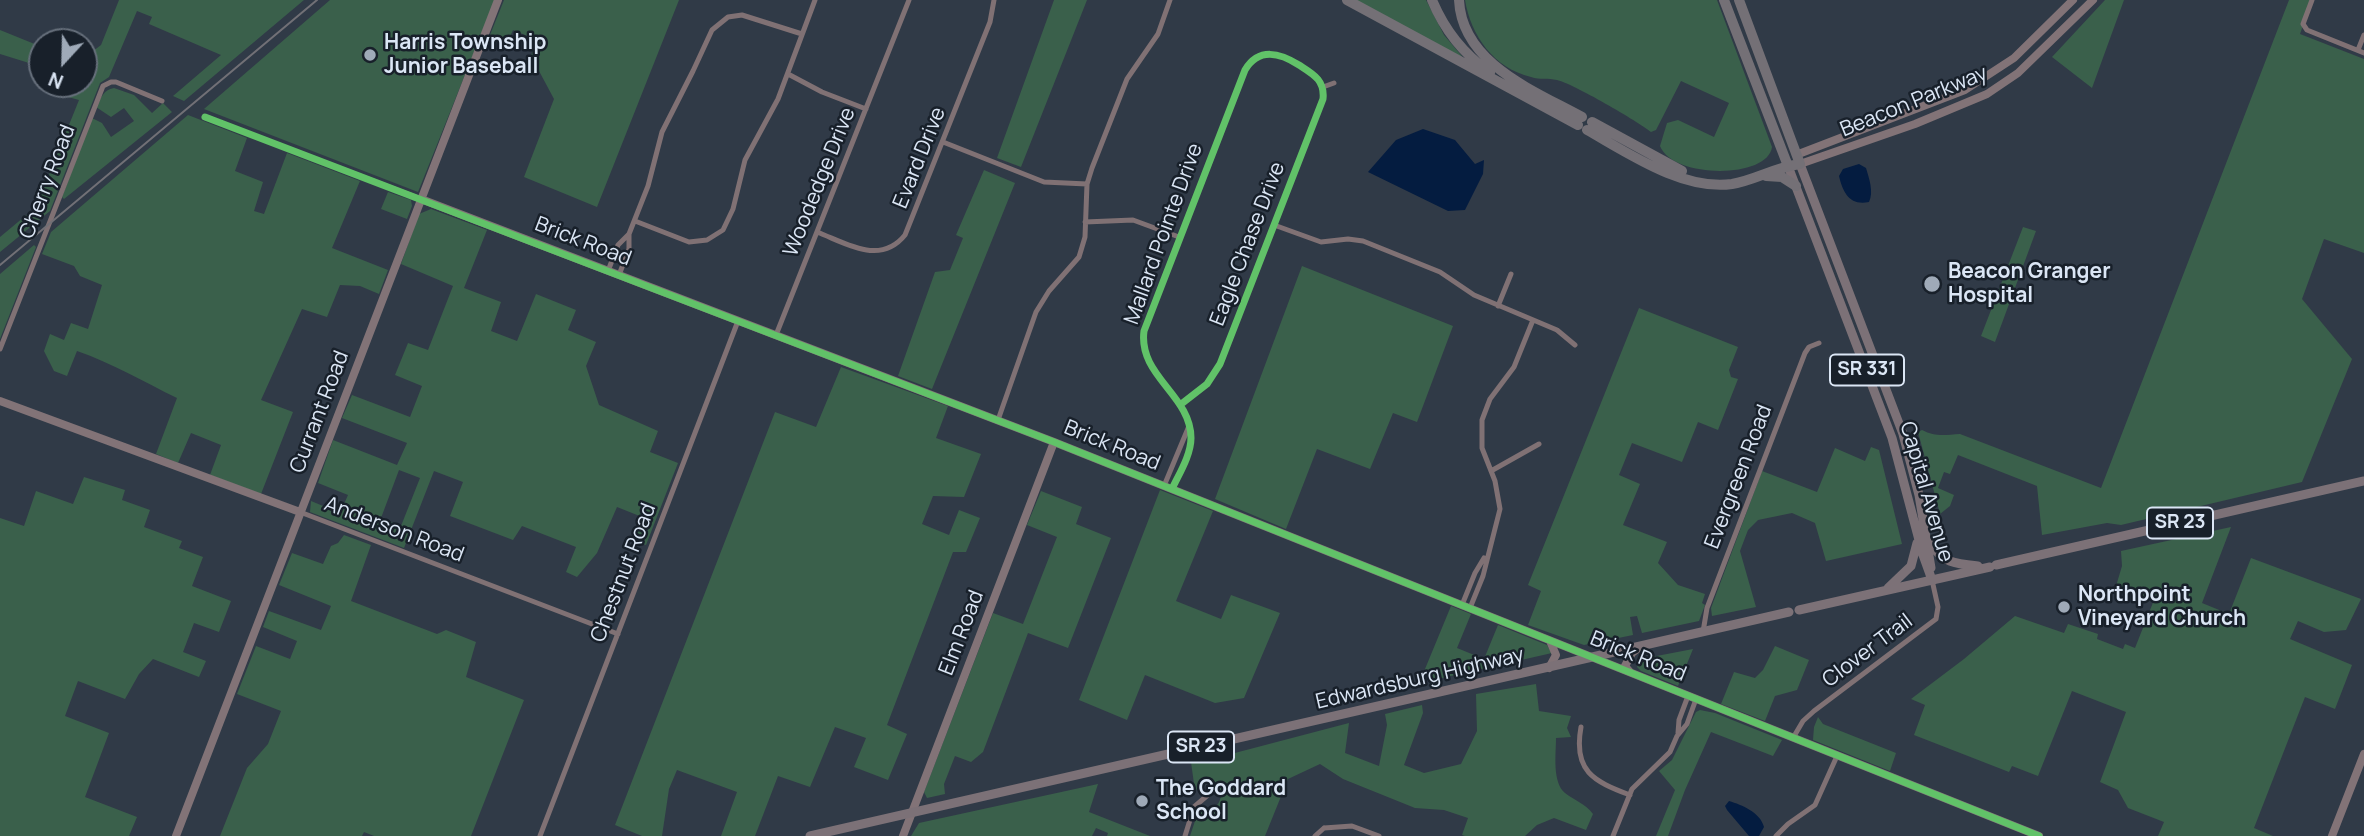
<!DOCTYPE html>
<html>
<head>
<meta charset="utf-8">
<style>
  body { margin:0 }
  #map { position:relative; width:2364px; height:836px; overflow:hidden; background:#303a47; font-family:Manrope,sans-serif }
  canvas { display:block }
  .north { position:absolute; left:28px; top:28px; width:70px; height:70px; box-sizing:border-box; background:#18202a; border:2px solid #666f7b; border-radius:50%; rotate:202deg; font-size:19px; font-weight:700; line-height:28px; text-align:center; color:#dbe6f5 }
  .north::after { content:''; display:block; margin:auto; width:24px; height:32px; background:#9faab8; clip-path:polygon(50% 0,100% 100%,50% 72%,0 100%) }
</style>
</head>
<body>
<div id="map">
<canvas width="2364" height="836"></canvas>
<div class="north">N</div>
</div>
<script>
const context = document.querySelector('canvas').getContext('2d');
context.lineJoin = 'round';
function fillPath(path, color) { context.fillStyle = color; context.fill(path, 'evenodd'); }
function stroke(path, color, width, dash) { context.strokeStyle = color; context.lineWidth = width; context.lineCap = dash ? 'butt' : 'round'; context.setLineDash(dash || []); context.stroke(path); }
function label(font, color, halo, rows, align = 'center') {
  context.font = font + ' Manrope,sans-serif'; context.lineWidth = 5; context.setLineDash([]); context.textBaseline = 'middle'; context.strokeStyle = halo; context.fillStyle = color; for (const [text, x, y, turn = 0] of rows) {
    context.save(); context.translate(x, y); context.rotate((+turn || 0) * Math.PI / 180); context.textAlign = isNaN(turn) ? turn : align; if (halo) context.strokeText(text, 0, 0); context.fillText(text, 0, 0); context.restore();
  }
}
fillPath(new Path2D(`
  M119 0H304L184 101 173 96 221 55 149 24 152 17 137 11 109 77 100 83 50 211 0 252V237L36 207 79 100 68 97 53 84H84V58L101 45Z
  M330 0H495L418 192 204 109Z
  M504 0H679L597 207 524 177 554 99 531 56 537 40 513 30 506 46 488 40Z
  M1054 0H1087L1021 167 997 158Z
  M1353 0H1426L1444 35 1466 61Z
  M1465 0H1717L1772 147C1768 179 1673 179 1660 146L1667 123 1678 120 1714 137 1729 103 1681 81 1656 130 1651 132C1639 122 1572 83 1557 80 1548 78 1540 80 1531 77 1494 68 1471 36 1465 0Z
  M2105 0H2124L2092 88 2052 57Z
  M2289 0H2312L2300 34 2364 59V253L2324 239 2302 299 2352 359 2302 482 2121 525 2107 523 2042 535 2037 486 1958 455 1950 474 1944 472 1938 488 1954 495 1950 506 1940 514 1918 432 1922 430C1935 437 1945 435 1960 434L2101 488Z
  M0 30 42 47V67L0 54Z
  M114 88 134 95 152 113 163 103 172 112 64 199 62 197 92 118 102 123 111 137 134 121 124 108 111 117 96 107C101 98 103 90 114 88Z
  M188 115 247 138 235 171 263 182 254 211 264 214 287 153 360 181 332 248 388 270 379 294 360 286 340 285 327 317 302 309 261 400 293 412 261 494 210 475 221 445 191 433 178 463 156 454 177 398C144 382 112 363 77 351L67 376 54 371 44 351 50 334 64 340 71 323 88 329 102 285 80 276 74 266 42 254 51 232Z
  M984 170 1015 183 932 389 898 376 935 272 950 270 963 238 956 235Z
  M388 192 411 200 412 206 407 219 381 209Z
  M431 209 487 230 464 288 501 302 491 331 517 341 536 294 576 310 568 330 596 342 586 366 599 405 658 431 650 452 678 463 646 545 633 541 642 517 617 507 597 553 577 577 566 572 576 547 522 526 513 540 450 516 463 482 434 471 404 548 310 512 311 501 340 513 348 495 318 483 333 440 397 465 407 443 342 418 352 395 410 417 422 386 395 375 408 343 428 350 453 286 401 264 419 214ZM399 470 420 478 401 526 381 518Z
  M2023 227 2036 231 1995 342 1981 336Z
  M34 245 36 247 0 339V274Z
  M1302 266 1453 326 1417 422 1393 413 1370 469 1317 449 1286 529 1215 499Z
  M1639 308 1738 347 1729 370 1731 377 1738 379 1718 430 1698 422 1682 462 1632 443 1619 475 1640 484 1623 525 1667 542 1658 563 1678 585 1705 594 1702 603 1705 605 1699 621 1642 633 1637 616 1630 617 1633 635 1584 645 1528 625 1541 591 1528 585Z
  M841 367 948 406 936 438 981 454 964 497 933 496 922 524 949 535 959 510 980 518 966 552H953L887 725 907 734 888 780 854 767 866 738 835 727 810 787 778 776 755 836H721L737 792 677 770 669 789 662 836H642L615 825 775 412 816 427Z
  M1871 447 1879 450 1902 544 1826 561 1815 523 1792 513 1758 520 1748 530 1740 551 1756 607 1712 616 1711 608 1762 471 1817 492 1835 448 1865 461Z
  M84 477 125 490 122 500 150 510 144 527 182 541 179 548 203 557 192 586 231 601 219 632 194 623 183 652 206 661 199 677 153 659 139 674 125 699 78 681 65 716 109 733 85 797 137 817 129 836H0V518L24 526 36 491 73 504Z
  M1160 490 1213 511 1176 601 1221 619 1231 595 1280 613 1244 698 1215 703 1145 675 1127 720 1079 700Z
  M1041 491 1082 507 1076 524 1111 538 1068 648 1028 633 983 752 971 762 955 756 944 784 945 794 927 798 924 792 993 613 1023 624 1057 537 1027 525Z
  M2231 527 2202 603 2229 614 2251 558 2361 599 2346 630 2324 632 2298 621 2290 639 2352 665 2335 709 2305 697 2254 828 2273 836H2158L2164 822 2128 808 2118 790 2100 782 2126 712 2072 691 2038 776 2012 766 2009 772 1914 735 1925 705 1911 699 1964 659 2015 616 2064 633 2068 624 2098 634 2097 639 2123 649 2125 644 2135 648 2154 600 2116 586 2122 566 2121 551Z
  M344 535 371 545 351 601 437 634 446 630 476 642 466 677 524 700 471 836H374L364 832 362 836H220L247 768 268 744 281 711 237 694 256 646 290 659 297 641 263 627 269 611 321 630 331 606 279 585 292 553 323 564 331 546 338 543Z
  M1451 606 1471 614 1457 648 1484 659 1498 625 1547 645 1552 653 1429 681 1425 669Z
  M1775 646 1809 660 1797 690 1775 696 1765 721 1721 704 1734 672 1755 678 1763 670Z
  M1693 649 1678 686 1641 671 1637 667 1641 659Z
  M1536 684 1539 711 1571 716 1567 728 1571 737 1556 738C1556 754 1552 782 1565 793 1575 801 1585 803 1593 814L1586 830 1554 818 1537 825 1525 836H1465L1462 835 1468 818 1444 810 1415 808 1343 779 1320 764 1288 779 1265 836H1190L1198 812 1201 809C1212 809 1220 808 1221 794 1216 781 1204 781 1195 791L1191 762 1231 754 1349 723 1345 753 1379 766 1387 725 1385 714 1422 705 1423 713 1404 765 1424 773 1461 764 1477 731 1476 694Z
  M1700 710 1715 713 1782 740 1773 756 1711 732 1685 790 1668 836H1656L1675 790 1659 771 1672 760 1696 712Z
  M1818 717 1823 724 1896 753 1890 771 1813 740 1814 727Z
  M1098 784 1089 812 1150 836H1107L1108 833 1096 828 1092 836H911L919 823Z`), '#3a604b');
fillPath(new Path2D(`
  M1423 129 1455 140 1475 164 1484 160 1483 174 1465 210 1448 211 1368 172 1396 140Z
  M1859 164 1866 168C1869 178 1874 192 1869 202 1850 206 1843 193 1839 176L1843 169Z
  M1729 801C1742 805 1760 812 1764 827L1759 836H1749L1727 810 1725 806Z`), '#041c40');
stroke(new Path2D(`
  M2312 0 2303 24 2307 30 2364 53
  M2358 50 2364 35
  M788 74 822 92 866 109
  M1323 87 1334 83
  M205 117 421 199
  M943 142 1044 182 1087 184
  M635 221 689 242 707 240 723 230 733 209 745 160 778 99 815 0
  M1085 222 1133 220 1179 237
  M1274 225 1321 242 1348 239 1363 241 1440 272 1474 295 1557 330 1575 345
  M817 232C846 243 880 266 905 235L990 22 994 0
  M608 271 618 245 629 234
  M619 275 629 249V234L648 186 662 132 693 71 712 30 728 17 742 15 802 34
  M1498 306 1511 274
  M776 335 909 0
  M0 349 103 86 111 82H116L162 101
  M998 420 1036 312 1049 291 1079 257 1085 237 1087 184 1092 168 1127 79 1158 34 1170 0
  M1491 471 1539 444
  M1164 486 1189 426
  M1172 489C1179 474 1191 455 1191 438 1191 395 1138 376 1144 331L1245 70C1259 47 1280 53 1299 65 1313 74 1325 80 1323 99L1220 364 1207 384 1180 405
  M300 512 618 634
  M1462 605 1475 573 1484 558
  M1470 608 1483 576 1500 509 1495 481 1482 448V420L1490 399 1514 367 1533 320
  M1703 632 1707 608 1805 353 1809 347 1819 343
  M1581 727C1573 771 1593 781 1630 795
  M1678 733 1679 720 1688 696
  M1793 738 1803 721 1814 711 1936 619 1938 607 1932 580
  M1324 828 1352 826 1379 836
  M540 836 738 321
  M1185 836 1194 807 1209 794
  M1315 836 1324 828
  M1613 836 1632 789 1670 752 1677 736 1687 724 1696 699
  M1776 836 1788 824 1815 805 1837 756`), '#807174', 5);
stroke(new Path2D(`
  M1796 155 1965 90 2014 58 2073 0
  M1800 164 1915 124 1987 94 2018 73 2093 0
  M421 199 1054 442 2039 836
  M0 401 300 512
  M1549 668 1556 655 1550 641
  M1630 672 1625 666 1632 653 1640 647
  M176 836 498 0
  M903 836 1054 442
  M2332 836 2364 754`), '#827377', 8);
stroke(new Path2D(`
  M1800 164 1903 434 1919 495 1931 568
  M1788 166 1892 438 1923 555 1932 580
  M1931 543C1941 563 1957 564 1978 566
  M1996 565 2364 481
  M1888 588 1911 566 1917 543
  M1799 610 1990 567
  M810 836 1789 612`), '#7c7177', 9);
stroke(new Path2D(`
  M1347 0 1578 125
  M1432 0C1445 31 1463 53 1490 73
  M1459 0C1462 64 1535 91 1582 117
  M1724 0 1788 166
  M1592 122 1682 171
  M1587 130C1628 153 1683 191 1732 184 1755 180 1776 167 1800 164L1739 0
  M1766 176 1782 177 1796 186`), '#747076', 10);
stroke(new Path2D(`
  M0 265 317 0`), '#717076', 2);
stroke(new Path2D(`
  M205 117 1054 442 2039 836
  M1172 489C1179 474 1191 455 1191 438 1191 395 1138 376 1144 331L1245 70C1259 47 1280 53 1299 65 1313 74 1325 80 1323 99L1220 364 1207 384 1180 405`), '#61c268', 7);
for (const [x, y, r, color] of [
  [370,55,7,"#9faab8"],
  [1932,284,9,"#9faab8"],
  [2064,607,7,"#9faab8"],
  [1142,801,7,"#9faab8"]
]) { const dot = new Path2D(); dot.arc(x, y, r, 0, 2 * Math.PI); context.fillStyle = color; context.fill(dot); stroke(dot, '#18202a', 2.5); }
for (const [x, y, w] of [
  [1867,370,74],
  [2180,523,66],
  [1201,747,66]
]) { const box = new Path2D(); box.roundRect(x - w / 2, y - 15.5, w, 31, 5); context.fillStyle = '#18202a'; context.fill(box); stroke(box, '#dbe6f5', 2); }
label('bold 19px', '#dbe6f5', null, [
  ["SR 331",1867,370],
  ["SR 23",2180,523],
  ["SR 23",1201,747]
]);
label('bold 21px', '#dbe6f5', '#18202a', [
  ["Harris Township",384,43],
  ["Junior Baseball",384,67],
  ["Beacon Granger",1948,272],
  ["Hospital",1948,296],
  ["Northpoint",2078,595],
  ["Vineyard Church",2078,619],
  ["The Goddard",1156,789],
  ["School",1156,813]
], 'left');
label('21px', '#dbe6f5', '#18202a', [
  ["Beacon Parkway",1914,102,-22],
  ["Evard Drive",920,158,-68],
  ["Cherry Road",48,182,-69],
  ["Woodedge Drive",820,182,-68],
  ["Mallard Pointe Drive",1164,234,-70],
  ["Brick Road",583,242,21],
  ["Eagle Chase Drive",1248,244,-69],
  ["Currant Road",320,412,-69],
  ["Brick Road",1112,446,22],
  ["Evergreen Road",1739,477,-69],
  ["Capital Avenue",1926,492,74],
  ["Anderson Road",394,530,21],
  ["Chestnut Road",624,573,-69],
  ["Elm Road",962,633,-69],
  ["Clover Trail",1868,651,-37],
  ["Brick Road",1638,657,22],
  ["Edwardsburg Highway",1420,679,-13]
]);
</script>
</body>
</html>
